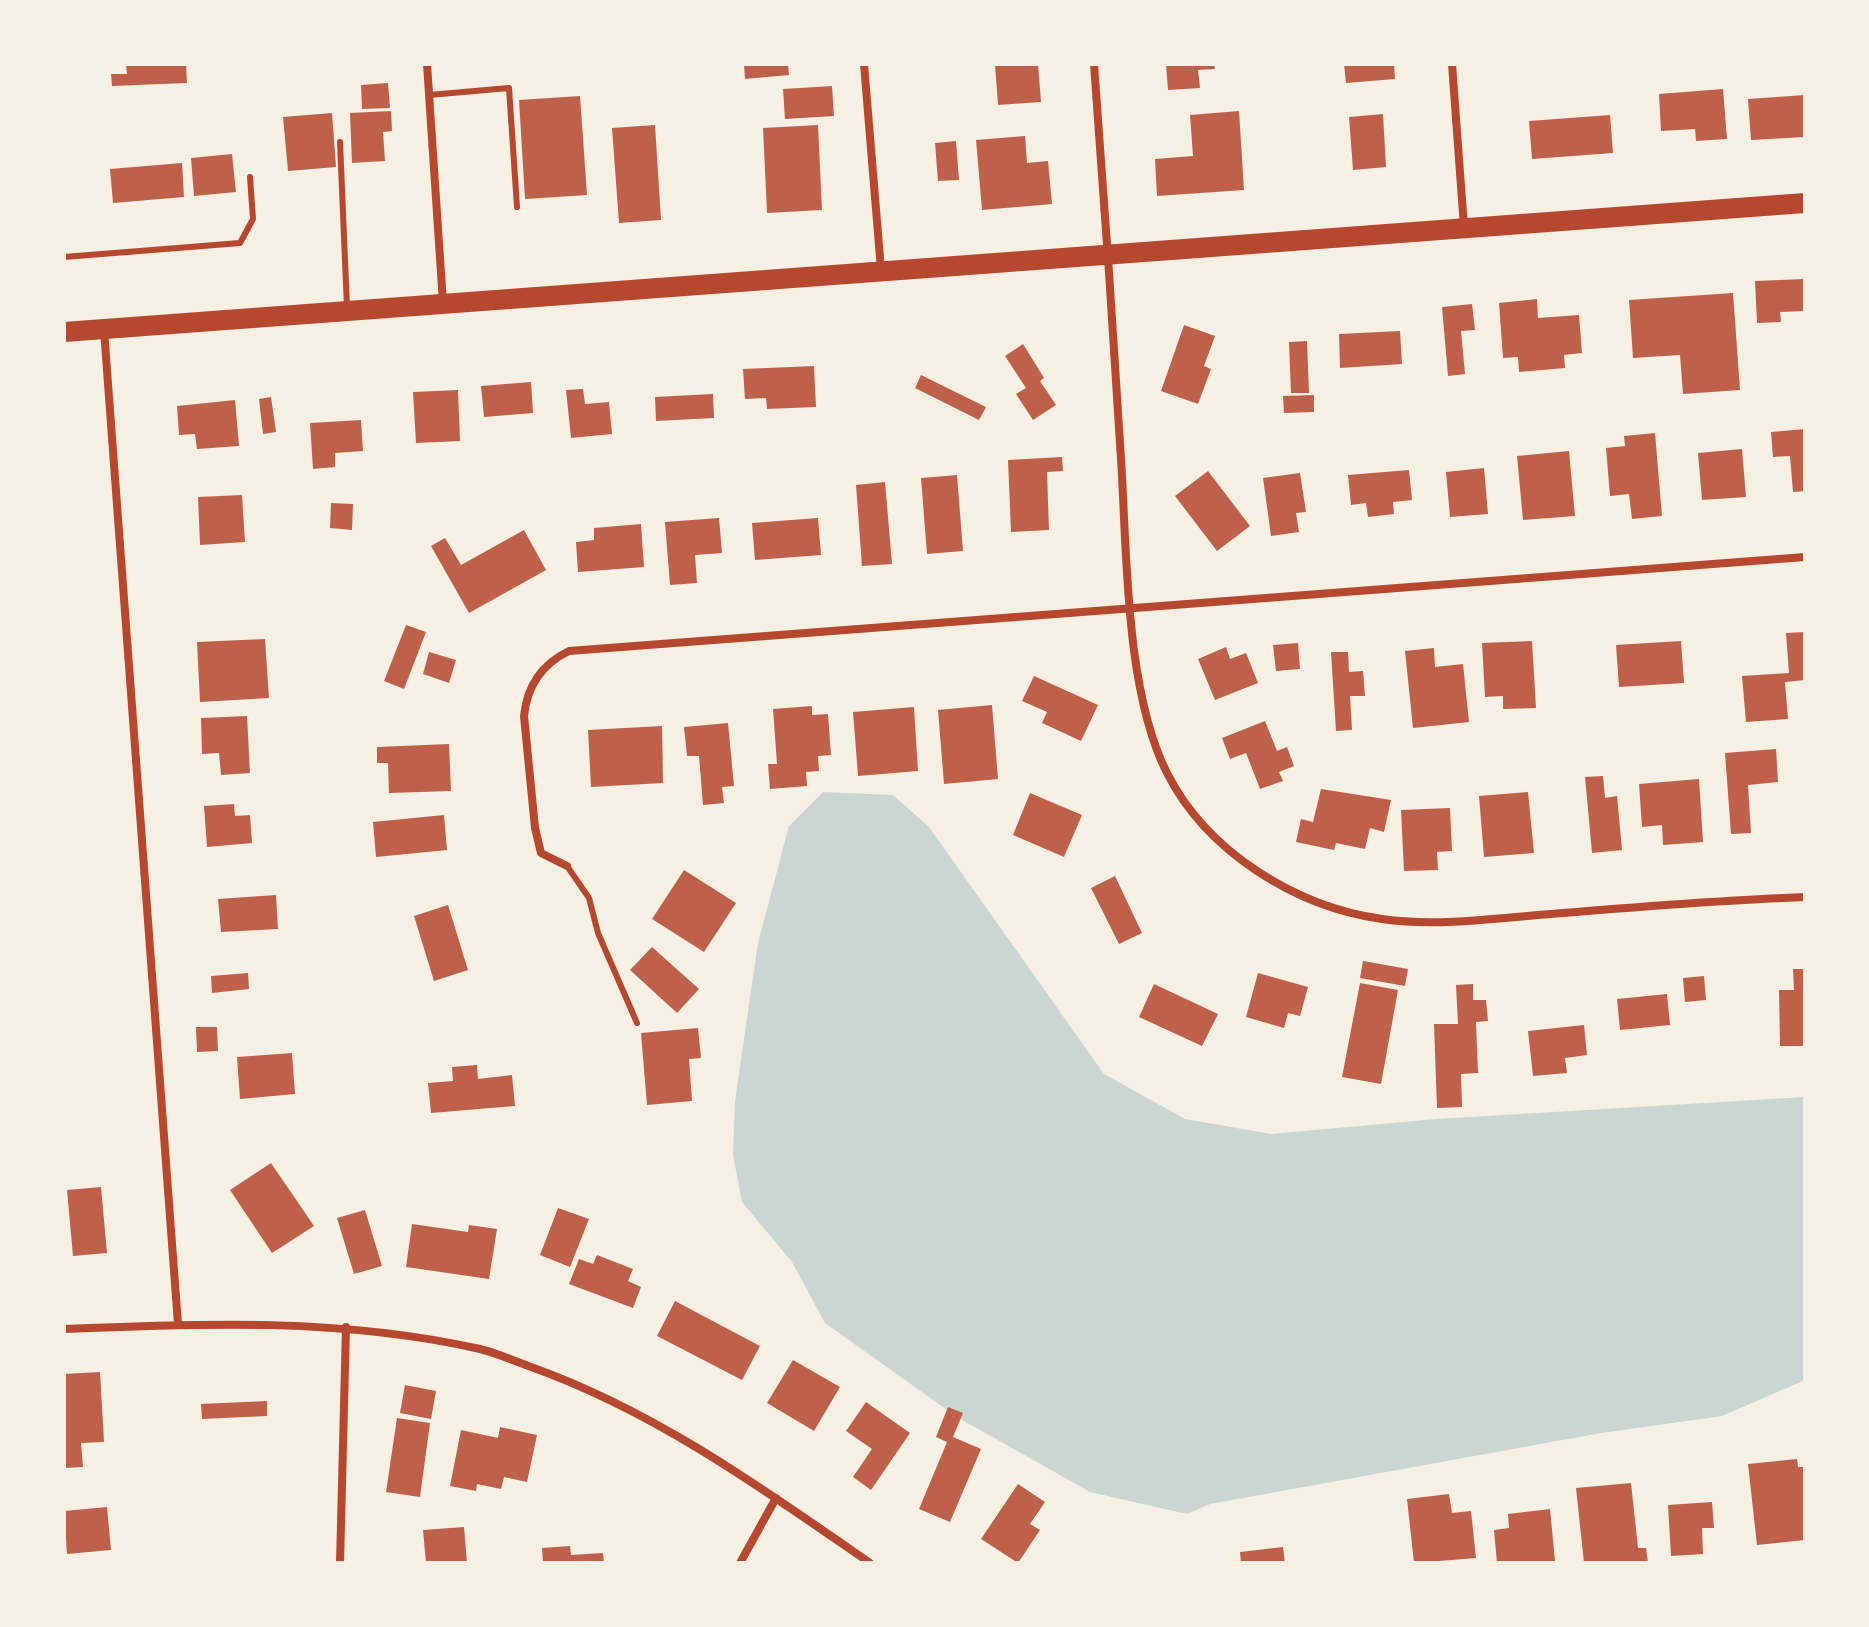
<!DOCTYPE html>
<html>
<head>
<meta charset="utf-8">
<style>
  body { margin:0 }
  #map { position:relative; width:1869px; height:1627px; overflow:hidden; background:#f6efe4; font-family:"Alegreya Sans",sans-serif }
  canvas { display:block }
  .frame { position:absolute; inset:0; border:66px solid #f6efe4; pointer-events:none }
</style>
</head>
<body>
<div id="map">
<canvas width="1869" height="1627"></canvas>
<div class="frame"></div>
</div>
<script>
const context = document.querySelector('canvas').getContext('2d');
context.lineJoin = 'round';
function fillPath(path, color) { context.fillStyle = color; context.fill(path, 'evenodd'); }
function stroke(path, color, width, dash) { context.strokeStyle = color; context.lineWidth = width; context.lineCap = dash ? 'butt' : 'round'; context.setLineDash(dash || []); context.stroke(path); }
fillPath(new Path2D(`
  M823 792 893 795 929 827 1104 1074 1185 1119 1271 1134 1437 1119 1805 1097V1380L1722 1416 1601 1433 1210 1504 1187 1514 1090 1492 957 1417 825 1323 792 1262 742 1202 733 1155 735 1101 758 943 789 826Z`), '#c9d6d2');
fillPath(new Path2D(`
  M126 64H186L187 83 112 86 111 74H127Z
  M744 64H788L789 75 745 79Z
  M995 64H1038L1041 102 998 105Z
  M1166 64H1214L1215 69 1198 70 1200 88 1168 90Z
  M1344 64H1394L1395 79 1346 83Z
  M388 83 390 108 362 109 361 85Z
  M832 86 834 116 785 119 783 89Z
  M1723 89 1727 139 1696 141 1695 129 1661 131 1659 94Z
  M1805 95V137L1751 140 1748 99Z
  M580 96 587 195 525 199 519 100Z
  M391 111 392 131 383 132 385 161 352 163 350 113Z
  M1239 111 1244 190 1157 196 1155 159 1193 156 1190 115Z
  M332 113 336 167 288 171 283 117Z
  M1383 114 1386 167 1353 170 1349 117Z
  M1610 115 1613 153 1532 159 1529 121Z
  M655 125 661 220 619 223 612 128Z
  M818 125 822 210 767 213 763 128Z
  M1025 136 1027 163 1048 161 1052 204 982 210 976 140Z
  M956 141 959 180 938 181 935 143Z
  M232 154 236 192 194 196 191 158Z
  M182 163 184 197 113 203 110 169Z
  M1805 279V311L1780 312 1781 322 1757 323 1755 281Z
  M1733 293 1740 390 1683 394 1680 355 1633 358 1629 300Z
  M1537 299 1538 318 1579 315 1582 353 1564 355 1565 368 1519 372 1518 357 1503 358 1499 303Z
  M1472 304 1475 330 1461 331 1465 374 1448 376 1442 307Z
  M1184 325 1215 336 1204 366 1211 369 1198 404 1161 391Z
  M1400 331 1402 364 1340 368 1339 334Z
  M1307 341 1309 393H1291L1289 342Z
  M1023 344 1044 378 1040 381 1056 405 1033 420 1016 394 1026 388 1005 356Z
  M814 366 816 407 767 409 766 398 745 399 743 369Z
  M921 375 986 407 979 420 915 388Z
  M531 382 533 413 484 417 481 386Z
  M583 389 585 404 609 402 612 434 571 438 566 390Z
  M458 390 460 441 416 443 413 392Z
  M713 394 714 418 656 421 655 397Z
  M1314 395V412L1284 413 1283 396Z
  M271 397 276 432 263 434 259 399Z
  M235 400 239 446 197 449 195 434 179 435 177 406Z
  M361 420 363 451 335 453V467L313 469 310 423Z
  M1805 429V491L1793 492 1790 456 1773 457 1771 432Z
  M1655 433 1662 516 1632 519 1629 494 1610 496 1606 448 1625 446 1624 436Z
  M1742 449 1746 497 1702 500 1698 453Z
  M1569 451 1575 516 1523 520 1517 456Z
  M1062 457 1063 471 1047 472 1049 530 1011 532 1008 460Z
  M1484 468 1488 514 1450 517 1446 472Z
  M1409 470 1412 500 1393 502 1394 514 1368 517 1366 503 1351 505 1348 475Z
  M1208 471 1250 526 1217 551 1175 496Z
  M1300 473 1306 512 1296 513 1299 532 1271 536 1263 478Z
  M957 475 963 551 927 554 921 478Z
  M885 482 892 564 862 566 856 485Z
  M242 495 245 542 200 545 198 497Z
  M331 503 353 504 352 530 330 528Z
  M719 518 722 553 695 555 697 583 670 585 665 522Z
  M818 518 821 555 755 560 752 523Z
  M641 524 644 567 578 572 576 542 594 540V528Z
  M524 530 546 570 469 613 431 546 445 538 461 565Z
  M406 625 426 632 404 689 384 681Z
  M1805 632V680L1785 682 1788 719 1746 722 1742 676 1789 673 1786 633Z
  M265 639 269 698 200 702 197 642Z
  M1532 641 1536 708 1503 709V696L1485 697 1482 643Z
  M1681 641 1684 683 1619 687 1616 645Z
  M1298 643 1300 669 1276 671 1273 645Z
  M1226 647 1230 659 1246 653 1258 683 1215 700 1198 659Z
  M1434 648 1435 667 1463 664 1469 722 1413 728 1405 651Z
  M429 652 456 660 449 683 423 674Z
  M1331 652H1348L1349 672 1363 671 1365 696H1350L1352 730 1336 731Z
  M1034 676 1098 705 1081 741 1042 723 1047 712 1022 701Z
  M992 705 998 779 944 784 938 710Z
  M812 706V715L828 714 831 755 818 756 819 771 806 772 807 786 770 789 768 764H777L773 709Z
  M914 707 918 771 858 776 853 712Z
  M247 716 250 773 221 775 219 753 202 754 201 718Z
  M1265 721 1277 751 1287 747 1294 766 1279 772 1283 781 1260 789 1246 753 1230 759 1222 738Z
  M728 723 734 786 722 787 724 803 703 805 699 756H687L684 727Z
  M662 726 663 783 591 787 588 730Z
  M449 744 451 791 389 793 388 763H377V747Z
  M1776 749 1778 782 1748 785 1751 833 1731 834 1725 753Z
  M1603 776 1605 798 1617 796 1622 850 1592 853 1585 777Z
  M1699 779 1703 842 1663 845 1662 825 1642 827 1639 784Z
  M1321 789 1391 800 1384 832 1370 828 1365 849 1336 843 1334 850 1296 842 1301 819 1313 822Z
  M1528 792 1534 853 1484 857 1479 796Z
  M1030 793 1082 815 1064 857 1013 835Z
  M234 804 235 816 250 815 252 843 207 847 204 806Z
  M1450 808 1452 851 1437 852 1438 870 1404 871 1401 810Z
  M444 815 447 850 376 857 373 822Z
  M684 870 736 903 704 952 652 919Z
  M1115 876 1142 933 1119 944 1091 888Z
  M276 895 278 929 221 932 218 899Z
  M448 905 468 970 434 981 414 916Z
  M652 947 699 989 677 1013 630 970Z
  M1363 961 1408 969 1405 986 1360 978Z
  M1793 969H1805V1046H1780L1779 990H1794Z
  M248 973 249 989 212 993 211 976Z
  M1258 973 1308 987 1300 1016 1288 1013 1284 1028 1246 1017Z
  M1704 976 1706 1000 1685 1002 1683 978Z
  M1360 983 1398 990 1381 1084 1342 1077Z
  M1154 984 1218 1014 1202 1046 1139 1017Z
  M1473 984V1000H1486L1488 1021 1476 1022 1478 1073 1461 1074 1462 1107 1437 1108 1434 1024H1458L1456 985Z
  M1667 994 1670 1025 1620 1030 1617 999Z
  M1584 1025 1587 1055 1565 1058 1567 1073 1533 1076 1528 1031Z
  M196 1027H217L218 1051 197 1052Z
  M698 1028 701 1058 689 1059 692 1101 647 1105 641 1033Z
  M292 1053 295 1094 240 1099 237 1057Z
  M477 1065 478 1079 512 1075 515 1106 431 1113 428 1083 453 1081 452 1067Z
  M271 1163 314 1226 272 1253 230 1190Z
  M101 1187 107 1253 73 1256 67 1190Z
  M558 1208 589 1219 570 1267 540 1255Z
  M365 1210 382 1266 354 1274 337 1218Z
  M412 1224 468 1232 469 1225 497 1229 489 1279 406 1267Z
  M597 1255 633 1269 628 1281 641 1287 633 1308 569 1284 579 1259 593 1264Z
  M675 1301 760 1346 742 1380 657 1336Z
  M793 1360 840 1387 814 1431 767 1403Z
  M100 1372 104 1442 81 1443 83 1467 64 1468V1374Z
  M405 1385 436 1391 431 1419 400 1413Z
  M267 1401V1416L202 1419 201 1404Z
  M866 1402 910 1433 871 1490 853 1477 872 1449 846 1431Z
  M948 1407 963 1413 953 1437 981 1449 950 1522 919 1509 947 1442 936 1437Z
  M397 1418 430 1423 420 1497 386 1492Z
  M500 1427 537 1435 527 1482 504 1477 501 1489 477 1484 476 1491 450 1486 461 1430 498 1438Z
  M1797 1459 1798 1467H1805V1540L1757 1545 1748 1464Z
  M1631 1483 1638 1548H1646L1648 1563H1584L1576 1488Z
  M1018 1484 1045 1502 1030 1524 1040 1530 1018 1563 981 1539Z
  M1449 1494 1452 1513 1471 1511 1476 1558 1414 1563 1407 1499Z
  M1712 1502 1714 1528H1702L1703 1554 1671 1556 1668 1505Z
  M107 1507 111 1550 67 1554 64 1511Z
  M1550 1509 1555 1561 1497 1563 1494 1530 1509 1528 1508 1514Z
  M464 1527 467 1563H426L423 1530Z
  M570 1546 571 1555 603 1553 604 1563H543L542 1548Z
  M1283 1547 1285 1563H1241L1240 1552Z`), '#bf614a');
stroke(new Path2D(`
  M429 95 509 88 517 207
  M340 142 347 308
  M64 257 240 243 253 219 250 177
  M567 866 589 898 598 933 637 1023`), '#b5482f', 6);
stroke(new Path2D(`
  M427 64 443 303
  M864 64 881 270
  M1094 64C1104 196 1113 327 1121 459 1127 552 1125 690 1167 773 1207 852 1296 907 1382 919 1438 927 1495 918 1551 914 1636 907 1720 900 1805 897
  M1452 64 1464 227
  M104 330 178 1324
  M567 866 541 853 535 828 524 716C527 686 542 664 569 651L1805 557
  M64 1329C204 1323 342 1318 480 1349 497 1353 514 1361 531 1367 655 1411 763 1489 870 1563
  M340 1563 346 1327
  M740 1563 776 1498`), '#b5482f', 8);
stroke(new Path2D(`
  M64 332 1805 203`), '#b5482f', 20);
</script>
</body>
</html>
